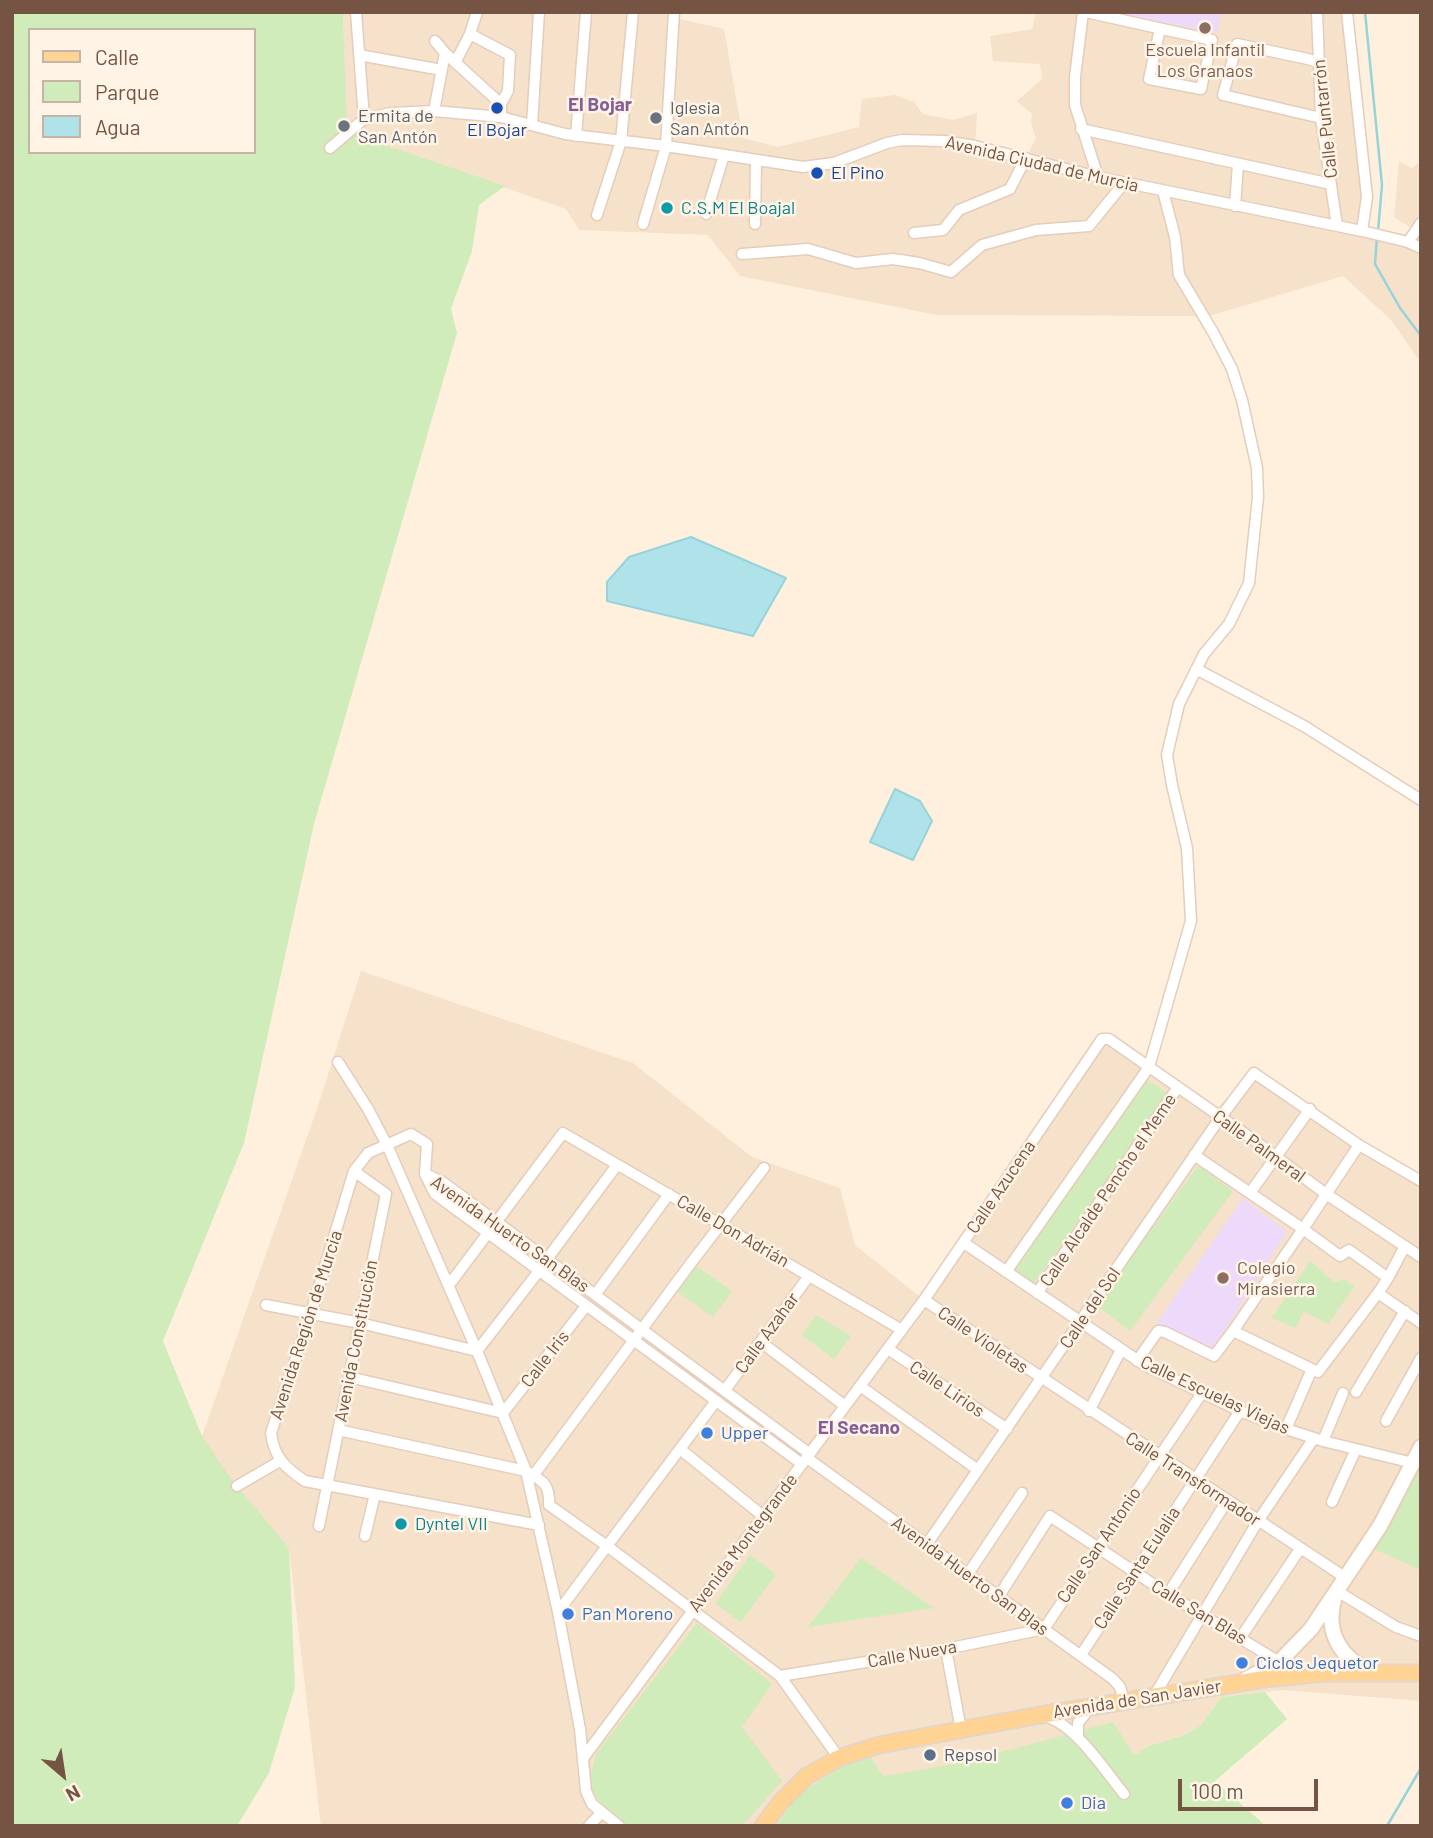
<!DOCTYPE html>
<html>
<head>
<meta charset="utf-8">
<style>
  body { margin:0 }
  #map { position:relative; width:1433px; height:1838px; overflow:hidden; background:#fef0dd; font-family:Barlow,sans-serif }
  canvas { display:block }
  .frame { position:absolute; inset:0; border:14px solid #755444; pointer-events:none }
  .legend { position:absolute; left:28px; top:28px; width:228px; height:126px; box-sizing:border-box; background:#fff4e5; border:2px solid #c8b4a5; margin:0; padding:9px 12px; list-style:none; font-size:21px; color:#755444 }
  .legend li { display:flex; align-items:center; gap:14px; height:35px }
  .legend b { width:35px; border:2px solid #c8b4a5 }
  .north { position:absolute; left:28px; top:1740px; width:70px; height:70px; -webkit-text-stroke:5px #fff4e5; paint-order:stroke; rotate:151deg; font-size:19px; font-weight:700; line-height:28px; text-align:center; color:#755444 }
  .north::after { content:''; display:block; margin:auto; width:24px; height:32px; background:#755444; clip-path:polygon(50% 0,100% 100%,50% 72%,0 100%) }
  .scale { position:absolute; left:1178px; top:1779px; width:140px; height:32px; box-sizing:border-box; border:4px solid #755444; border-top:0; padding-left:9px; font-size:21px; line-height:24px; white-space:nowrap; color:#755444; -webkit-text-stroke:5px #fff4e5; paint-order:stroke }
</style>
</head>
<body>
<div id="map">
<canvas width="1433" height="1838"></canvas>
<div class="frame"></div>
<ul class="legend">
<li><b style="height:9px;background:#ffd393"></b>Calle</li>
<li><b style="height:19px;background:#d1ecbb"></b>Parque</li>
<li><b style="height:19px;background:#b0e3e9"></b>Agua</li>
</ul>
<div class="north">N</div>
<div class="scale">100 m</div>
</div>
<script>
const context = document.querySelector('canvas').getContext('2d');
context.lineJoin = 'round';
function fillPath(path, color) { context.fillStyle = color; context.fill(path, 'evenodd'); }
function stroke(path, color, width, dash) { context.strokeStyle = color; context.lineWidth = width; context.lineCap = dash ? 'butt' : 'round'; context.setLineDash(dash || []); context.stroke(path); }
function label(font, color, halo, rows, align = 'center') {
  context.font = font + ' Barlow,sans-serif'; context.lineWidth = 5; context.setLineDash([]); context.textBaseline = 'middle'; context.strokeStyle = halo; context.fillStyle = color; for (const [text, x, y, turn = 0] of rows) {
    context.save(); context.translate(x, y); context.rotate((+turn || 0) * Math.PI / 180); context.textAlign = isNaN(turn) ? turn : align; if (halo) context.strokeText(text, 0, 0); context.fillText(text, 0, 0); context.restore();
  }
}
fillPath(new Path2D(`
  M343 12H674L675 18 724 29 743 138 778 147 859 127 862 99 895 95 914 102 923 114 953 120 977 113 975 146 1026 158 1036 138 1031 123 1032 114 1017 101 1042 79 1040 64 993 61 990 36 1032 29 1036 12H1347L1367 197 1362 230 1408 242 1421 223V363L1391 320 1343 276 1209 316 937 315 740 276 708 235 579 230 566 209 346 132Z
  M1399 161 1412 168 1418 163 1421 164V213L1410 227 1394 217Z
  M361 971 633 1063 752 1157 840 1188 855 1245 924 1300 1102 1039 1216 1109 1254 1073 1310 1109 1421 1176V1701L1283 1690 1221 1697 1201 1725 1185 1735 1151 1745 1134 1755 782 1826H321L289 1548 246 1529 202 1436 319 1103Z`), '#f6e1cb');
fillPath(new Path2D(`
  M1115 12H1222L1217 33Z
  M1243 1198 1287 1232 1212 1350 1156 1324Z`), '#eddafa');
fillPath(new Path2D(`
  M12 12H343L347 132 505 186 479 205 472 251 451 309 457 333 314 824 244 1143 163 1341 202 1436 232 1480 289 1548 295 1687 269 1773 237 1826H12ZM30 30H254V152H30Z
  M1145 1078 1167 1093 1032 1287 1010 1272Z
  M1198 1166 1233 1191 1130 1331 1096 1305Z
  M1310 1261 1334 1282 1345 1279 1354 1287 1328 1324 1304 1311 1295 1328 1272 1318Z
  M696 1266 732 1291 713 1317 676 1291Z
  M816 1315 851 1336 834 1359 802 1335Z
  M1420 1448 1421 1570 1367 1546Z
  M750 1555 776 1574 741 1622 715 1604Z
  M861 1558 934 1608 808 1627Z
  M697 1623 772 1684 742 1727 782 1781 742 1826H627L601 1804 592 1788 591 1773 596 1754Z
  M1265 1692 1287 1719 1215 1781 1266 1826H776L798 1796 833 1771 869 1755 883 1776 961 1763 1113 1722 1134 1755 1151 1745 1185 1735 1201 1725 1221 1697Z`), '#d1ecbb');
const water = new Path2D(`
  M691 537 786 578 753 636 607 601V582L629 557Z
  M895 789 920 801 932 821 913 860 870 842Z`);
fillPath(water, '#b0e3e9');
stroke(water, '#96d3db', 2);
stroke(new Path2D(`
  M1365 12 1382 185 1378 231
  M1377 237 1375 264 1400 308 1421 336
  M1387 1826 1421 1768`), '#96d3db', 2.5);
const minor = new Path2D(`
  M356 12 364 119
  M1083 12 1075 77V105L1098 177
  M1086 12 1212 40 1201 89 1149 79 1160 29
  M1317 12 1321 118 1337 226
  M1347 12 1367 197 1362 231
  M470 34 510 55 508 91 501 104V117
  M435 41 445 53 501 104
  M359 55 442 70
  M456 61 470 34 477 12
  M1319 63 1308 59 1237 44 1223 95 1321 118
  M434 111 445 53
  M532 125 539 12
  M1081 129 1331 184
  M576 136 586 12
  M330 148 364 119 391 113 434 111 501 117 565 134 666 146 803 167 834 163 887 143 902 140 944 141 975 146 1098 177 1362 231 1408 242 1421 248
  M1235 206 1238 164
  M706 214 724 155
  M597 215 621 141 633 12
  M643 224 666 146 674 12
  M755 224 756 160
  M914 233 943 230 959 210 1010 189 1026 158
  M1408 242 1421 223
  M742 254 808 249 856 263 893 259 919 263 951 272 982 245 1036 230 1089 226 1124 183
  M1196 669 1304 726 1421 800
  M338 1062 368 1109 387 1145 477 1351 526 1471 558 1612 580 1729 586 1791 592 1804 619 1826
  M1359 1145 1303 1229 1340 1256 1349 1250 1388 1278 1378 1293 1421 1323
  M1194 1155 1303 1229 1233 1331
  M426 1174 444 1183 810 1454
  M1250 1193 1310 1109
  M964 1243 1146 1366 1240 1411 1286 1429 1323 1441 1413 1463
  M547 1259 617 1165
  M1006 1272 1149 1067 1191 921 1187 848 1172 785 1167 755 1179 704 1204 654 1229 624 1249 583 1258 497 1257 468 1242 400 1232 369 1214 334 1179 275 1175 237 1163 191
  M1388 1278 1405 1246
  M449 1285 563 1133 902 1330
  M1037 1293 1178 1087
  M595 1295 669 1194
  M924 1300 1346 1578
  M266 1305 360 1323 477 1351 539 1271
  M761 1342 845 1406
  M888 1349 1007 1429
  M1137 1361 1158 1331 1165 1332 1214 1356 1233 1331 1318 1372 1378 1293
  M349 1377 503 1413 586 1306
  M860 1386 978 1470
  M725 1390 809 1276
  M1356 1392 1405 1311
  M716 1401 607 1546 780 1676 839 1758
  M1089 1411 1121 1350
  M1386 1421 1421 1358
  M1286 1429 1312 1369
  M338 1430 526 1471C543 1481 550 1484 549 1505L607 1546 558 1612
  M1323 1441 1343 1393
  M680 1449 763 1516
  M807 1458 1113 1679 1120 1687 1124 1701
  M533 1476 691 1263 764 1168
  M237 1486 280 1461
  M1332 1502 1356 1449
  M539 1525 305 1481C285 1468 274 1457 271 1433L311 1313 354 1171 368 1153 411 1134 427 1144 425 1174 435 1194 802 1464
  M319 1526 386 1194 354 1171
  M365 1536 375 1494
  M927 1544 1220 1118 1254 1073 1359 1145 1421 1181
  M968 1574 1022 1493
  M1337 1591 1396 1627 1421 1636
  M1168 1594 1227 1501
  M999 1596 1050 1516 1168 1594 1279 1662
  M1241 1637 1300 1549
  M946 1649 961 1730
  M1081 1655 1240 1411
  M780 1676 946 1649 1044 1629 1202 1393
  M1154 1696 1258 1521 1314 1438
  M1046 1717C1075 1724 1105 1771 1124 1794
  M1078 1738V1723L1090 1708
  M584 1757 924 1300 1102 1039H1109L1251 1138 1326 1194 1421 1257
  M589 1826 601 1813`);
const secondary = new Path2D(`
  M1334 1600C1325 1633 1341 1659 1372 1672
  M1246 1679 1279 1662 1311 1629 1380 1526 1421 1447`);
const primary = new Path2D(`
  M763 1826 780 1803 807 1776 839 1758 879 1745 1040 1715 1264 1679 1325 1673H1421`);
stroke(minor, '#e4cdbb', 13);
stroke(secondary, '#eaceb8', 18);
stroke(primary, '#ded6d2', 19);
stroke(minor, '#fff', 10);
stroke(secondary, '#fff', 14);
stroke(primary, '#ffd393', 16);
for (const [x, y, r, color] of [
  [1205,28,7,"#8d6e63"],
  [497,108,7,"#1a4fb4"],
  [656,118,7,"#6b7280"],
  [344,126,7,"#6b7280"],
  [817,173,7,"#1a4fb4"],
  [667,208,7,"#0f9aa8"],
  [1223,1278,7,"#8d6e63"],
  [707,1433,7,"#3f7fe0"],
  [401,1524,7,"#0f9aa8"],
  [568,1614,7,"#3f7fe0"],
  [1242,1663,7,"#3f7fe0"],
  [930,1755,7,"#5c6f8a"],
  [1067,1803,7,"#3f7fe0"]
]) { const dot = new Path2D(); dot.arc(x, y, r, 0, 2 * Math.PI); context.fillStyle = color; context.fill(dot); stroke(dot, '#fff4e5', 2.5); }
label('18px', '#785e54', '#fff4e5', [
  ["Escuela Infantil",1205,50],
  ["Los Granaos",1205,71],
  ["Colegio",1237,1268,"left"],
  ["Mirasierra",1237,1289,"left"]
]);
label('18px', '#5b616d', '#fff4e5', [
  ["Iglesia",670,108],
  ["San Antón",670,129],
  ["Ermita de",358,116],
  ["San Antón",358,137]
], 'left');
label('18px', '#755444', '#fff4e5', [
  ["Calle Puntarrón",1325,119,-96],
  ["Avenida Ciudad de Murcia",1042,164,13],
  ["Calle Palmeral",1259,1146,36],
  ["Calle Azucena",1001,1187,-56],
  ["Calle Alcalde Pencho el Meme",1108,1190,-56],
  ["Calle Don Adrián",733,1231,30],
  ["Avenida Huerto San Blas",510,1234,35],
  ["Calle del Sol",1090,1308,-56],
  ["Avenida Región de Murcia",306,1325,-72],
  ["Calle Azahar",767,1333,-54],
  ["Calle Violetas",983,1340,34],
  ["Avenida Constitución",356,1341,-79],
  ["Calle Iris",545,1359,-52],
  ["Calle Lirios",947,1389,34],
  ["Calle Escuelas Viejas",1215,1395,25],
  ["Calle Transformador",1193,1479,33],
  ["Avenida Montegrande",743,1543,-53],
  ["Calle San Antonio",1099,1545,-56],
  ["Calle Santa Eulalia",1137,1568,-57],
  ["Avenida Huerto San Blas",970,1576,36],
  ["Calle San Blas",1199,1612,31],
  ["Calle Nueva",912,1654,-10],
  ["Avenida de San Javier",1137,1699,-9]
]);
label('18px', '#164399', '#fff4e5', [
  ["El Bojar",497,130],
  ["El Pino",831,173,"left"]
]);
label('18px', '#0d838f', '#fff4e5', [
  ["C.S.M El Boajal",681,208],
  ["Dyntel VII",415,1524]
], 'left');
label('18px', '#366cbe', '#fff4e5', [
  ["Upper",721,1433],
  ["Pan Moreno",582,1614],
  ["Ciclos Jequetor",1256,1663],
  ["Dia",1081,1803]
], 'left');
label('18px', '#4e5e75', '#fff4e5', [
  ["Repsol",944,1755]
], 'left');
label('bold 19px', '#845e9a', '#fff4e5', [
  ["El Bojar",600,105],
  ["El Secano",859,1428]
]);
</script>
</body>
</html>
